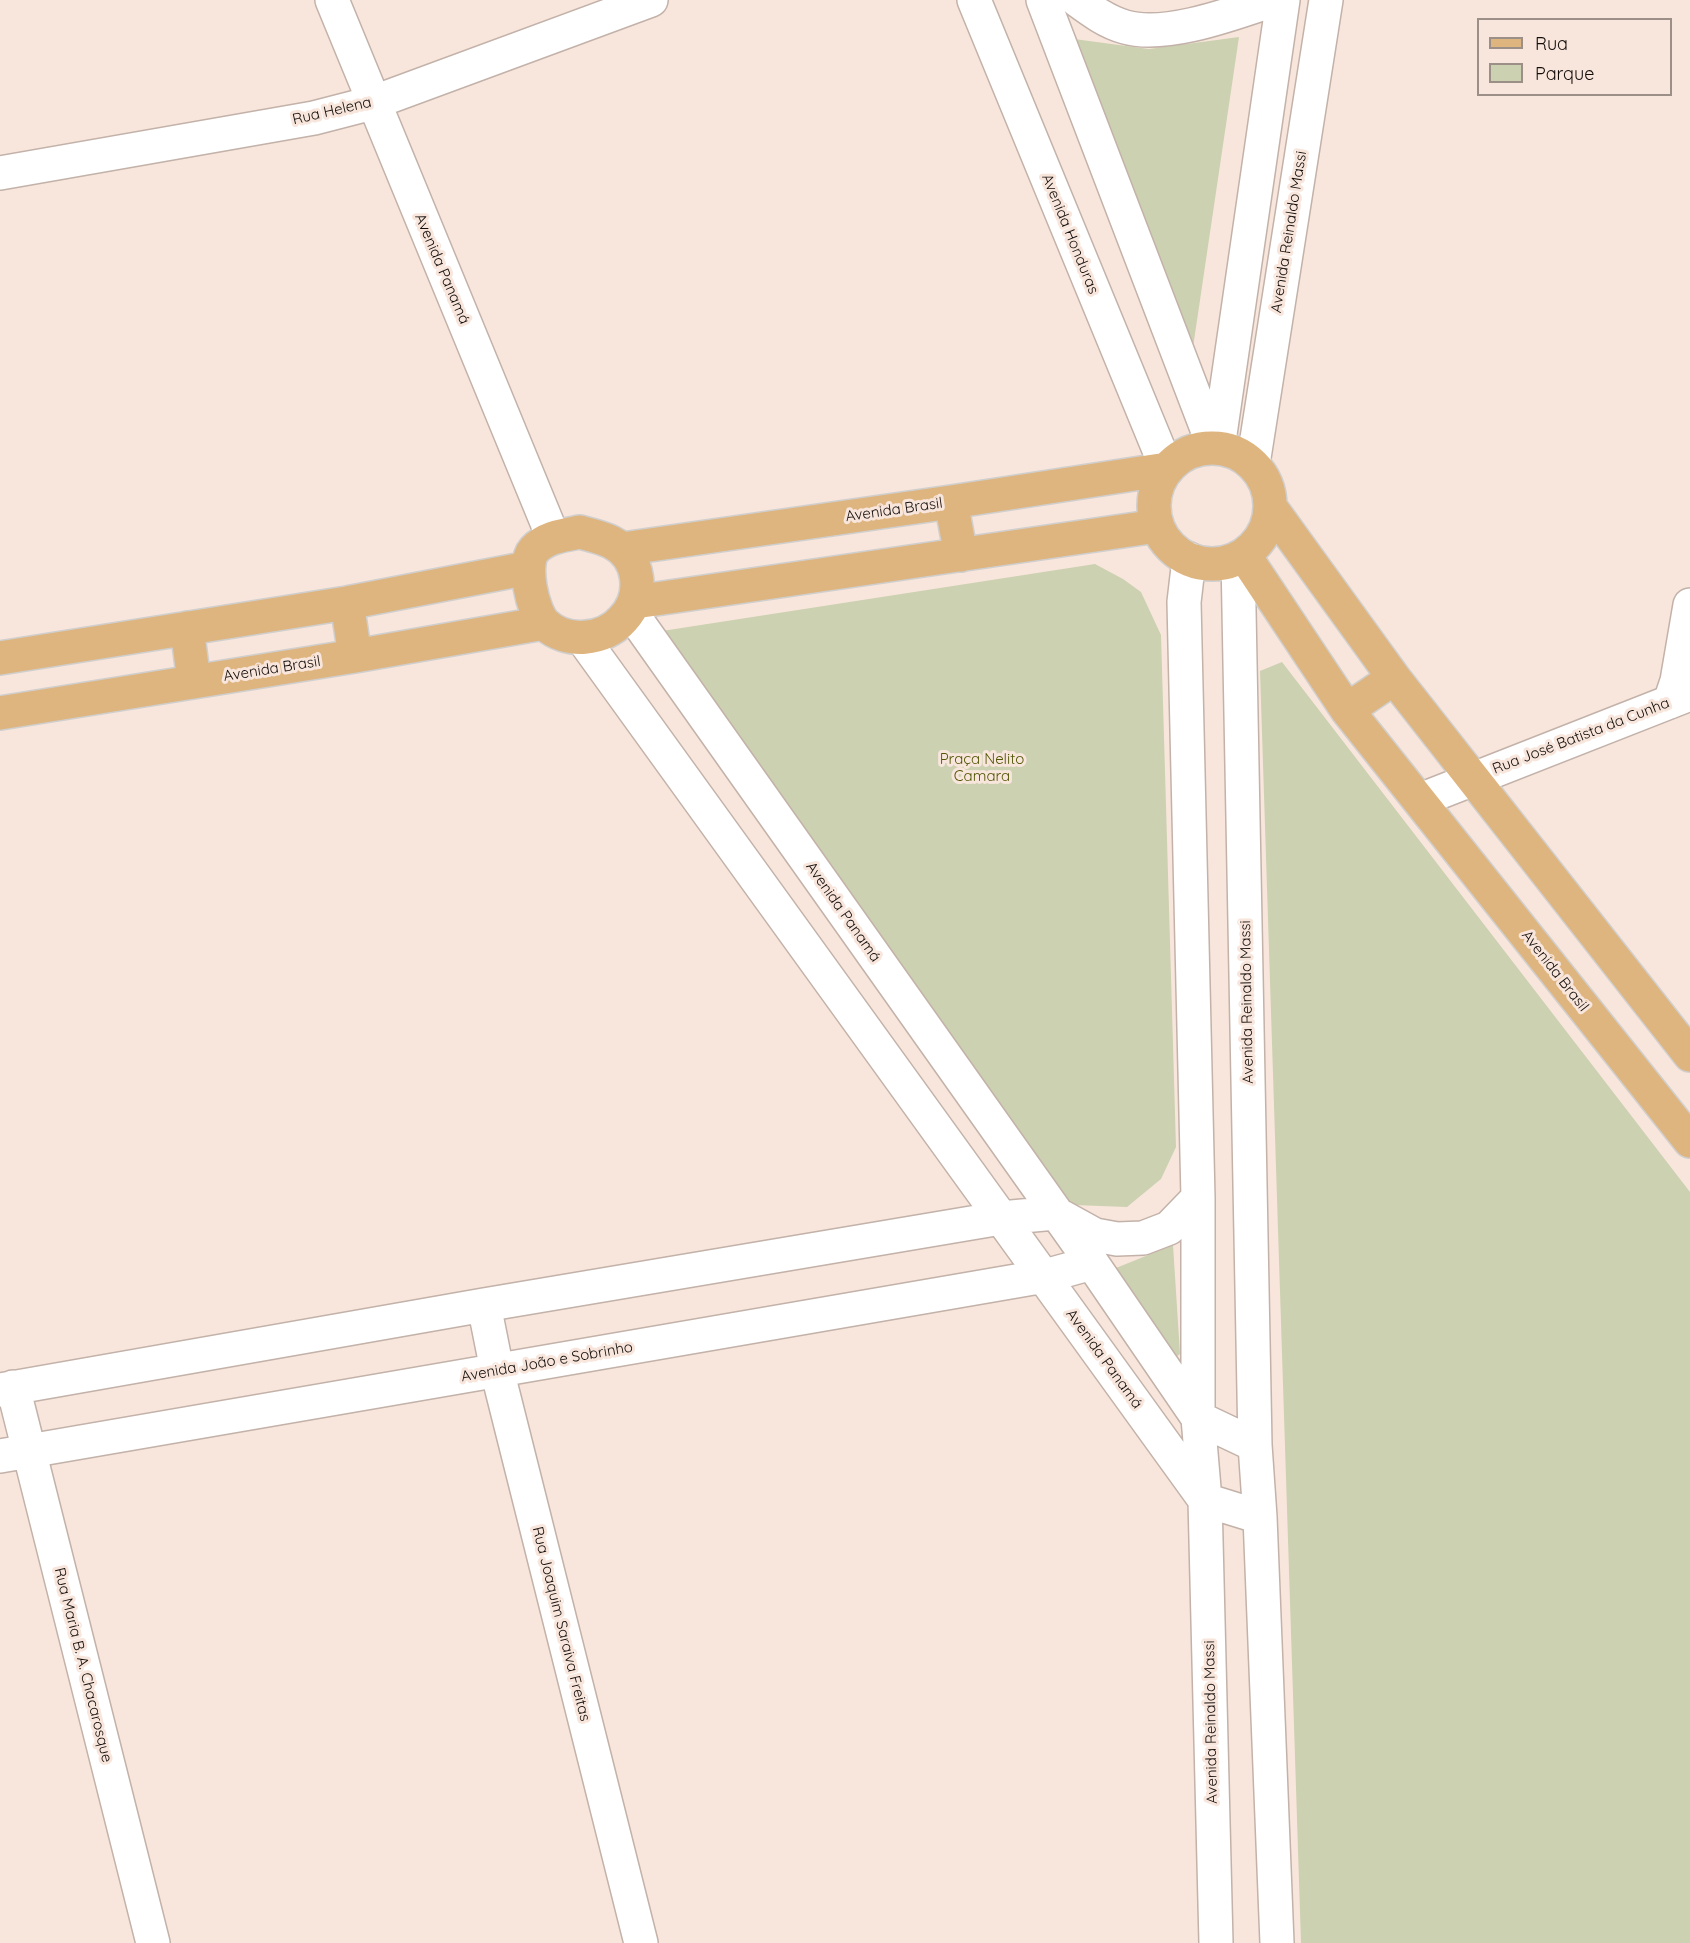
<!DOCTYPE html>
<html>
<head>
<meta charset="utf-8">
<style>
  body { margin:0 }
  #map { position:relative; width:1690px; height:1943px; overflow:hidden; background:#f8e6dc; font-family:Quicksand,sans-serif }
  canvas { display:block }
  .legend { position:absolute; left:1477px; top:18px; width:195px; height:78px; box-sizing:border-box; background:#f8e6dc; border:2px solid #9c8f88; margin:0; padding:8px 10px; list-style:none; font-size:18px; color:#130d0a }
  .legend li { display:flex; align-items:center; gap:12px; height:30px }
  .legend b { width:30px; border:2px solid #9c8f88 }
</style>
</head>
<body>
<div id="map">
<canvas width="1690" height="1943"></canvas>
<ul class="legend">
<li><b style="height:8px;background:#deb47f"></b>Rua</li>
<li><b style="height:16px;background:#ccd1b1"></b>Parque</li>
</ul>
</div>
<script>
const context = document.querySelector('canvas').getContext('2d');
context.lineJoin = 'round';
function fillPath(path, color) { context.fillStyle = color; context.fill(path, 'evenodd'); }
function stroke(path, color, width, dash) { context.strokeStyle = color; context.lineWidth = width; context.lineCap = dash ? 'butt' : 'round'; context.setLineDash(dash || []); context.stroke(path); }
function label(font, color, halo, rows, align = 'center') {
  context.font = font + ' Quicksand,sans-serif'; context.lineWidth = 6; context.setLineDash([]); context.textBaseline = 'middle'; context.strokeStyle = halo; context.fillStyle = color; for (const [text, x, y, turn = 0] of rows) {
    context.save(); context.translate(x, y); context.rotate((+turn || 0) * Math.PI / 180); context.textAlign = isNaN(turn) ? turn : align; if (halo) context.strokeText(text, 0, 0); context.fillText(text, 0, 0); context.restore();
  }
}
fillPath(new Path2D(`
  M1239 37 1192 354 1074 39 1149 49Z
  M1095 564 1123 579 1141 592 1161 635 1176 1147 1161 1179 1127 1207 1074 1205 1053 1188 662 631Z
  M1282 662 1690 1192V1943H1301L1260 671Z
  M1173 1245 1180 1354 1173 1359 1111 1270Z`), '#ccd1b1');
const minor = new Path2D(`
  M332 0 553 537
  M974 0 1167 469
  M1043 0 1214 447
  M1077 0C1092 11 1107 22 1125 27 1166 39 1234 13 1273 0
  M0 173 314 118 372 103 651 0
  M1218 448 1283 0
  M1253 464 1326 0
  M1238 558 1255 1445 1260 1517 1277 1943
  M1189 559 1184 602 1198 1198V1418L1205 1500 1216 1943
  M630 611 1092 1263 1198 1418 1255 1445
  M583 639 1205 1500 1260 1517
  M1670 702 1677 681 1690 605
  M1420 800 1690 694
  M484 1305 497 1370 641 1943
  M13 1387 153 1943
  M0 1390 484 1305 1001 1218 1055 1213 1095 1235 1117 1239 1143 1238 1169 1228 1198 1198
  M0 1456 1045 1276 1092 1263`);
const major = new Path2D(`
  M1154 506a58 58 0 1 1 116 0a58 58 0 1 1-116 0Z
  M951 502 961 555
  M1271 508 1394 678 1690 1055
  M580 532C590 535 601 537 611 542 641 557 645 596 623 619 604 641 566 644 545 624 532 612 522 563 534 550 546 537 564 535 580 532Z
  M622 549 951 502 1167 469
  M1244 555 1347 710 1690 1141
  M635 602 1157 526
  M347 603 355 656
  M187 628 194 682
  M0 658 347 603 528 568
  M1347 710 1394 678
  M0 713 355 656 544 623`);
stroke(minor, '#c3b2a9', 36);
stroke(major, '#d0cfce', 36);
stroke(minor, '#fff', 33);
stroke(major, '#deb47f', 33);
label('15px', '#130d0a', '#f8e6dc', [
  ["Rua Helena",332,111,-13],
  ["Avenida Reinaldo Massi",1289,232,-81],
  ["Avenida Honduras",1070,234,68],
  ["Avenida Panamá",442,269,67],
  ["Avenida Brasil",894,510,-8],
  ["Avenida Brasil",272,669,-9],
  ["Rua José Batista da Cunha",1581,736,-21],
  ["Avenida Panamá",843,912,55],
  ["Avenida Brasil",1555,971,52],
  ["Avenida Reinaldo Massi",1247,1002,-91],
  ["Avenida Panamá",1104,1359,54],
  ["Avenida João e Sobrinho",547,1362,-10],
  ["Rua Joaquim Saraiva Freitas",561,1624,76],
  ["Rua Maria B. A. Chacarosque",83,1665,76],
  ["Avenida Reinaldo Massi",1211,1722,-91]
]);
label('15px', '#4f5503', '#f8e6dc', [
  ["Praça Nelito",982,759],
  ["Camara",982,776]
]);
</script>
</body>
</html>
